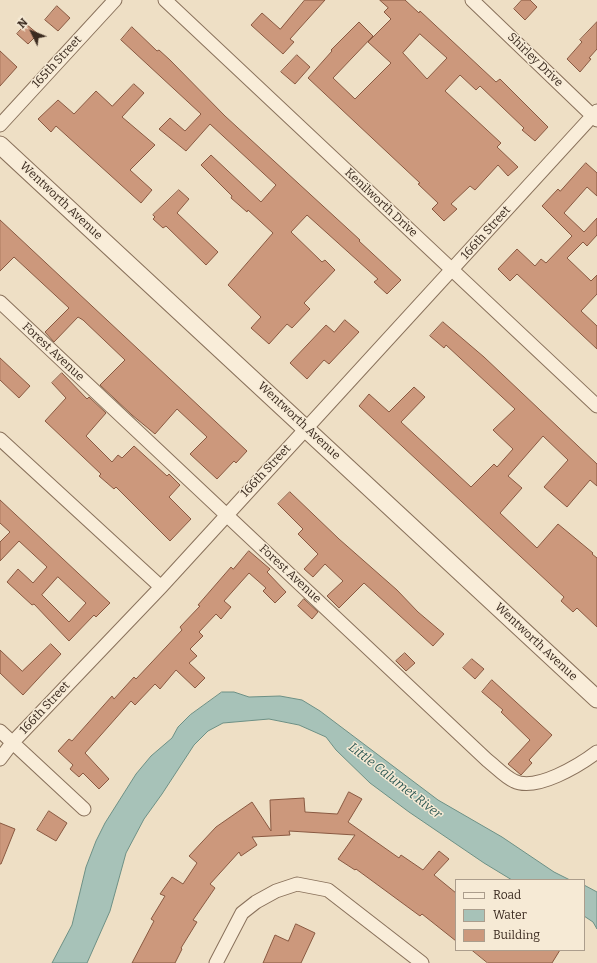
<!DOCTYPE html>
<html>
<head>
<meta charset="utf-8">
<style>
  body { margin:0 }
  #map { position:relative; width:597px; height:963px; overflow:hidden; background:#eedfc5; font-family:Bitter,serif }
  canvas { display:block }
  .legend { position:absolute; left:455px; top:879px; width:130px; height:72px; box-sizing:border-box; background:#f6ead5; border:1px solid #ab9d8c; margin:0; padding:5px 7px; list-style:none; font-size:12px; color:#3a2a1f }
  .legend li { display:flex; align-items:center; gap:8px; height:20px }
  .legend b { width:20px; border:1px solid #ab9d8c }
  .north { position:absolute; left:12px; top:12px; width:40px; height:40px; -webkit-text-stroke:3px #f6ead5; paint-order:stroke; rotate:313deg; font-size:11px; font-weight:700; line-height:16px; text-align:center; color:#3a2a1f }
  .north::after { content:''; display:block; margin:auto; width:14px; height:18px; background:#3a2a1f; clip-path:polygon(50% 0,100% 100%,50% 72%,0 100%) }
</style>
</head>
<body>
<div id="map">
<canvas width="597" height="963"></canvas>
<ul class="legend">
<li><b style="height:5px;background:#f9edd9"></b>Road</li>
<li><b style="height:11px;background:#a7c2b8"></b>Water</li>
<li><b style="height:11px;background:#cc987c"></b>Building</li>
</ul>
<div class="north">N</div>
</div>
<script>
const context = document.querySelector('canvas').getContext('2d');
context.lineJoin = 'round';
function fillPath(path, color) { context.fillStyle = color; context.fill(path, 'evenodd'); }
function stroke(path, color, width, dash) { context.strokeStyle = color; context.lineWidth = width; context.lineCap = dash ? 'butt' : 'round'; context.setLineDash(dash || []); context.stroke(path); }
function label(font, color, halo, rows, align = 'center') {
  context.font = font + ' Bitter,serif'; context.lineWidth = 3; context.setLineDash([]); context.textBaseline = 'middle'; context.strokeStyle = halo; context.fillStyle = color; for (const [text, x, y, turn = 0] of rows) {
    context.save(); context.translate(x, y); context.rotate((+turn || 0) * Math.PI / 180); context.textAlign = isNaN(turn) ? turn : align; if (halo) context.strokeText(text, 0, 0); context.fillText(text, 0, 0); context.restore();
  }
}
const water = new Path2D(`
  M222 692H234L249 697 280 696 302 700 320 711 438 800 502 837 554 872 570 880H512L484 863 409 812 370 783 336 750 326 737 299 725 269 719 223 723 208 731 194 745 162 794 144 819 126 853 110 911 87 963H52L72 925 86 867 96 841 105 823 136 774 151 756 172 738 178 727 190 715Z
  M584 885 597 892V929L593 922 584 916Z`);
fillPath(water, '#a7c2b8');
stroke(water, '#6d9085', 1);
const building = new Path2D(`
  M305 0H325L290 39 294 42 283 54 251 25 262 13 280 29Z
  M380 0H405L419 13 420 11 496 82 500 79 548 127 535 141 522 130 524 128 480 86 476 90 460 75 445 91 501 143 497 147 518 167 508 176 498 165 475 190 470 186 451 204 457 209 444 221 432 209 438 203 418 184 420 183 308 78 332 51 331 50 359 22 373 36 333 78 355 99 391 63 368 42 391 19 384 12 388 8ZM420 34 447 58 427 79 403 53Z
  M522 0H530L537 7 525 20 514 9Z
  M57 6 70 18 58 31 45 20Z
  M597 22V49L589 58 591 59 580 72 567 59 582 42 580 40Z
  M26 24 38 34 28 44 17 34Z
  M132 27 157 51 159 50 170 60 225 116 360 240 359 241 401 280 387 294 374 282 378 279 307 215 291 232 322 262 325 260 335 270 304 303 310 309 292 328 287 324 269 344 251 328 261 317 228 285 273 233 248 210 247 212 231 198 232 196 201 165 211 155 261 202 276 185 210 124 186 151 159 129 170 118 185 131 201 114 121 40Z
  M0 51 17 67 0 86Z
  M297 55 310 67 295 84 281 72Z
  M134 84 144 93 122 117 155 145 130 170 152 190 141 203 56 126 51 132 38 119 58 100 74 114 96 91 112 106Z
  M586 163 597 173V196L587 187 564 213 584 232 597 218V235L587 246 583 242 567 258 591 281 597 275V294L581 311 597 326V349L517 274 510 281 498 269 517 249 535 266 541 259 546 263 572 236 542 206 558 189 560 191Z
  M179 190 189 199 177 213 218 252 206 265 166 226 163 228 153 219 155 217 153 215Z
  M0 220 247 451 236 463 234 461 217 479 190 454 207 437 177 409 155 434 132 415 100 385 125 360 83 320 78 317 54 342 45 332 69 308 14 257 0 271Z
  M345 320 359 332 329 364 324 360 307 379 290 363 326 325 334 332Z
  M443 322 484 357 597 464V486L590 480 567 507 544 487 568 460 543 436 508 476 522 488 500 513 537 548 558 524 593 553 592 554 597 558V627L577 608 573 612 561 601 564 597 359 406 369 394 389 412 414 387 425 397 401 422 471 487 494 464 497 467 513 449 493 430 515 409 446 345 444 348 430 336Z
  M0 358 30 386 19 398 0 380Z
  M62 373 87 399 89 397 106 413 86 436 112 462 118 455 122 458 134 446 167 476 169 474 180 485 169 497 191 519 170 541 116 487 114 489 99 476 101 474 45 421 66 398 52 383Z
  M290 492 339 539 397 590 418 612 444 634 433 646 364 583 339 608 327 596 343 581 325 564 313 577 304 569 318 554 298 534 303 529 278 504Z
  M0 500 110 603 96 617 94 615 69 641 34 604 32 605 7 582 18 569 33 583 47 567 19 541 0 561V542L10 532 0 523ZM58 577 86 603 69 622 42 595Z
  M249 551 270 569 267 572 286 592 275 603 263 591 266 588 249 573 224 601 231 607 221 619 216 614 199 632 203 636 190 649 197 656 189 663 205 678 195 688 176 670 160 689 155 684 135 705 131 701 85 753 109 779 99 789 83 773 79 777 70 769 73 765 58 751 69 739 72 741 112 696 114 699 134 677 136 679 182 630 180 627 200 606 198 605 218 582 231 567 233 569Z
  M304 599 318 612 312 619 298 606Z
  M51 644 61 654 23 695 0 673V650L22 671Z
  M405 653 415 663 406 671 396 661Z
  M472 659 484 669 475 679 463 668Z
  M492 680 552 735 529 760 532 763 521 775 508 764 530 740 501 712 503 710 482 692Z
  M349 792 362 799 348 822 399 858 401 855 423 870 439 851 449 859 434 875 456 893V941L422 914 420 916 356 869 355 870 338 859 355 835 289 831 290 835 252 837 257 845 241 856 239 852 210 884 215 888 193 920 197 922 181 948 182 949 175 963H132L154 921 151 919 165 896 160 894 172 877 183 884 197 863 189 856 216 827 252 802 271 831 270 800 304 798 305 812 337 814Z
  M49 811 67 823 56 841 37 830Z
  M0 823 15 829 1 864H0Z
  M296 924 315 933 301 963H263L275 935 288 941Z
  M472 950H560L552 963H488Z`);
fillPath(building, '#cc987c');
stroke(building, '#895941', 1);
const minor = new Path2D(`
  M165 0 597 406
  M472 0 597 120
  M0 125 115 0
  M0 302 487 760C496 767 505 777 514 781 536 792 580 765 597 752
  M0 439 161 587
  M0 731 84 809
  M0 759 12 743 161 587 597 111
  M216 963 242 913 256 902 276 891 297 884 328 890 422 963`);
const tertiary = new Path2D(`
  M0 145 597 699`);
stroke(minor, '#89715b', 15);
stroke(tertiary, '#89715b', 19);
stroke(minor, '#f9edd9', 13);
stroke(tertiary, '#f9edd9', 17);
label('12px', '#3a2a1f', '#f6ead5', [
  ["Shirley Drive",535,60,44],
  ["165th Street",57,62,-47],
  ["Wentworth Avenue",61,201,43],
  ["Kenilworth Drive",381,203,43],
  ["166th Street",486,233,-48],
  ["Forest Avenue",53,352,43],
  ["Wentworth Avenue",299,421,43],
  ["166th Street",266,471,-47],
  ["Forest Avenue",290,574,43],
  ["Wentworth Avenue",536,642,43],
  ["166th Street",45,708,-47]
]);
label('italic 13px', '#2e5954', '#f6ead5', [
  ["Little Calumet River",395,781,38]
]);
</script>
</body>
</html>
